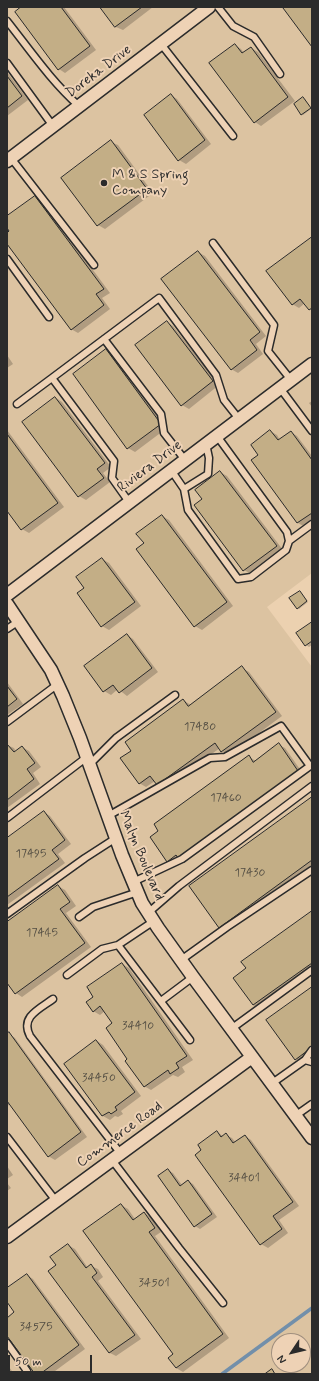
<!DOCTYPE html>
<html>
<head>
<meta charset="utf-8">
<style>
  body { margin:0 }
  #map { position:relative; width:319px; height:1381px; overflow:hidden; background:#ecd1b0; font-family:Mynerve,sans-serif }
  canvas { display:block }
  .frame { position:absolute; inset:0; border:8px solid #2b2b2b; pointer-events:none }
  .north { position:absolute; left:271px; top:1333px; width:40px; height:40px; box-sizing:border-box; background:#eed2b5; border:1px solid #a08f7e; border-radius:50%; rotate:235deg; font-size:11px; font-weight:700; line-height:16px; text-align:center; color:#2b2b2b }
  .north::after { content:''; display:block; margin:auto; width:14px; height:18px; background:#2b2b2b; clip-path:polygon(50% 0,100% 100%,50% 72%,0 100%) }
  .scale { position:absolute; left:8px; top:1355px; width:84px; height:18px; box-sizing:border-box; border:2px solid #2b2b2b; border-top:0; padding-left:5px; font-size:12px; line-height:14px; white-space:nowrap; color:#2b2b2b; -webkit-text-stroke:3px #eed2b5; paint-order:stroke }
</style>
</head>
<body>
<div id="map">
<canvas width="319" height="1381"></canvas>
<div class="frame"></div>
<div class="north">N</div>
<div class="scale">50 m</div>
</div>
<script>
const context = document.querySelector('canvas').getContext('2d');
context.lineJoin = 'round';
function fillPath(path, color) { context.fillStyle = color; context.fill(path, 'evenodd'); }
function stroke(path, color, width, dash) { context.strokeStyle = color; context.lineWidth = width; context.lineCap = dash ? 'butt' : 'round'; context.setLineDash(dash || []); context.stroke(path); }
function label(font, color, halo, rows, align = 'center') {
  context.font = font + ' Mynerve,sans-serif'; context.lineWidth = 4; context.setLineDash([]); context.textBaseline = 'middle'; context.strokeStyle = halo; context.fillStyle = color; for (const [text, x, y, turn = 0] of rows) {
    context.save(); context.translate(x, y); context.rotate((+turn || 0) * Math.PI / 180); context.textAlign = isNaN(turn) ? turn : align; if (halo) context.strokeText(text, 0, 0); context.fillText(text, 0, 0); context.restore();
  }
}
fillPath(new Path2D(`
  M7 7H312V573L267 607 312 667V1374H7ZM279 1341H303V1365H279Z`), '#dcc3a1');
fillPath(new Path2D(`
  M23 7H64L96 50 65 73 59 69Z
  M101 7H153L123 30 116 27Z
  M235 45 241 49 244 53 251 48 258 52 295 101 261 126 255 122Z
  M7 72 28 100 7 116Z
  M171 95 177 99 211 144 186 164 179 160Z
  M305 99 311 109 303 115 302 114Z
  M111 142 118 145 153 193 105 229 98 225 63 178Z
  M35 197 42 201 110 293 102 298 110 309 78 333 71 329 7 242V234L11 231 7 226V218Z
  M312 238V311L305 303 299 308 292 304Z
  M198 252 205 256 266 336 256 344 263 354 238 373 231 369Z
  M167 322 173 326 219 385 189 409 182 405Z
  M106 351 113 355 167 428 135 452 128 448 74 374Z
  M7 355 13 364 7 368Z
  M56 398 62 402 111 467 103 473 110 482 86 500 79 496Z
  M312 401V407L309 403Z
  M7 430 64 507 29 533 22 529 7 509Z
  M270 431 277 435 280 440 291 432 297 436 312 456V521L305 527 298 523 252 461 260 455Z
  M220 472 227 476 283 550 251 574 244 570 204 499Z
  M162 516 169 520 233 606 202 630 195 626 145 544Z
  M102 559 109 563 141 606 109 630 102 626Z
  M301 593 308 602 299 609 298 608Z
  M312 623V645L309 647 306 645Z
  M127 635 133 639 158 672 127 696 118 689 111 695 104 691Z
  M242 668 249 672 282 716 229 755 222 751 220 748 164 788 158 785 155 781 146 787 139 783 183 700 191 705Z
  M7 682 23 704 7 715Z
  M7 745 14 748 16 752 22 747 29 751 41 767 33 773 40 784 7 808Z
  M279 745 285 748 304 775 185 861 182 859 174 865 167 861 249 757 256 761Z
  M312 798V869L226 931 219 927Z
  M44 812 50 816 71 844 58 854 65 863 7 905V839Z
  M58 886 65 890 76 906 66 913 91 947 22 997 16 993 7 982V924Z
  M312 912V971L260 1009 253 1005Z
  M122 964 129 968 193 1060 182 1067 185 1072 178 1077 173 1075 151 1090 144 1086 129 1059 114 1024 105 1011 100 1015 93 1011 95 997Z
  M312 988V1056L303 1063 296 1059Z
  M9 1034 15 1038 87 1137 55 1160 48 1156 11 1104 7 1106V1035Z
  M97 1041 103 1045 141 1096 121 1111 123 1114 118 1117 115 1116 110 1120 103 1116 65 1064Z
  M217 1132 223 1136 226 1135 232 1138 236 1143 245 1136 251 1140 299 1206 279 1220 288 1233 268 1248 261 1244 203 1150Z
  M7 1166 13 1175 7 1179Z
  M168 1170 173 1173 182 1185 188 1181 193 1184 217 1217 200 1229 195 1226 159 1176Z
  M7 1183 11 1188 7 1191Z
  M121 1205 128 1209 135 1219 144 1213 151 1217 161 1232 155 1236 229 1338 183 1372 176 1368 174 1355Z
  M68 1245 75 1249 88 1268 91 1266 98 1269 103 1277 98 1281 141 1339 116 1356 110 1353 50 1271 57 1265Z
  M27 1275 33 1279 85 1349 51 1374H36L7 1334V1319L16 1313 7 1301V1290Z
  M7 1364 14 1374H7Z`), '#0003');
stroke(new Path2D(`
  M222 1374 312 1308`), '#728faa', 3.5);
const building = new Path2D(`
  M21 7H61L90 46 58 70 15 12Z
  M100 7H142L115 27Z
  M285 7H312V47L283 8Z
  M235 44 242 53 251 47 288 97 254 123 209 63Z
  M7 76 22 96 7 108Z
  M171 94 205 140 178 161 144 115Z
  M303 97 311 108 301 115 294 104Z
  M111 140 147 189 97 226 61 178Z
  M35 196 104 289 96 294 104 305 71 330 7 244V233L9 231 7 228V216Z
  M312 237V308L309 310 300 299 292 305 266 271Z
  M198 251 260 332 250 340 257 350 231 370 161 279Z
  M167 321 213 381 181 406 135 345Z
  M106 349 161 424 127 449 73 374Z
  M55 397 105 463 97 469 104 478 78 497 22 422Z
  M270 430 278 440 291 431 312 460V513L297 523 251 460 258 455 251 445Z
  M7 434 58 503 21 530 7 511Z
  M220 471 277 546 243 571 194 505 202 499 195 490Z
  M162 515 227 602 194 627 136 549 144 543 136 534Z
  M102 558 135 602 101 627 77 593 84 588 76 577Z
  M300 591 307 601 297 609 289 598Z
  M312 622V641L305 646 296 633Z
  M127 634 152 668 119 693 113 685 103 692 84 666Z
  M242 666 276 712 221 752 215 743 157 785 150 776 139 784 120 758 131 751 125 742 183 699 188 706Z
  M7 686 17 699 7 707Z
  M279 743 298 771 178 858 176 855 167 862 150 837 158 831 154 824 249 755 253 762Z
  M7 744 14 752 22 746 35 763 27 769 34 779 7 800Z
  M312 797V860L219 928 189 886Z
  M44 811 65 840 52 850 59 859 7 897V838Z
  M58 885 70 902 60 909 85 943 15 994 7 983V922Z
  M312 911V963L253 1005 233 978 246 968 241 962Z
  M122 963 187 1056 176 1063 179 1068 170 1074 168 1070 144 1087 125 1061 127 1059 106 1028 112 1023 100 1006 93 1012 86 1002 93 997 87 987Z
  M312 987V1050L311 1048 295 1060 266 1020Z
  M9 1032 81 1132 48 1157 7 1101V1034Z
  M96 1040 135 1092 115 1107 117 1110 111 1114 109 1112 102 1116 64 1064Z
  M217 1131 221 1137 226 1133 233 1143 245 1135 293 1202 273 1216 282 1229 260 1245 195 1155 201 1150 198 1145Z
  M168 1169 180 1186 188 1180 212 1214 194 1227 158 1176Z
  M121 1204 133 1220 144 1212 155 1228 149 1232 223 1334 176 1368 168 1358 173 1354 83 1231Z
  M68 1244 86 1268 91 1264 97 1273 92 1277 135 1335 109 1353 48 1271 56 1265 50 1257Z
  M27 1274 79 1345 40 1374H35L7 1336V1318L14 1312 7 1302V1288Z
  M272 1369 275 1374H265Z`);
fillPath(building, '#c3ae86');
stroke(building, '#2b2b2b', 1);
const lane = new Path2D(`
  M218 7 233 26 254 37 280 74
  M7 21C30 50 51 81 79 106
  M161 44 233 136
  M7 63 53 126
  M11 158 94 265
  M213 243 274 325 268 351 291 380
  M7 259 49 317
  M104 339 161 414 164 433 185 460
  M52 378 159 298 216 375 224 400 239 419
  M280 388 312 431
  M17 404 52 378 114 461 112 478 129 502
  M171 470 184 489 188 510 238 579 251 577 286 550 289 541 287 532 217 436
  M184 489 208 474 209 458 206 444
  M289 541 312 524
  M7 629 19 621
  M7 722 58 684
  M89 765 116 738 175 695
  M108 816 210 758 225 757 281 726 310 766 182 859 133 882
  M7 818 87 757
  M149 912 179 886 312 786
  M7 914 85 858 116 838
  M79 917 93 907 138 892
  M118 945 190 1040
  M181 960 227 927 312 870
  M67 975 102 949 118 945 154 921
  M53 999C39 1009 20 1017 30 1036L121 1154
  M161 1001 193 977
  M231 1029 312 970
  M305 1060 312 1050
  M271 1084 305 1060 312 1062
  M295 1116 312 1104
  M7 1137 56 1201
  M112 1160 179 1248 223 1303
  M7 1343 27 1371`);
const street = new Path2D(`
  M7 161 209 7
  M7 595 312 364
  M7 604 51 670 63 696 80 738 122 855 142 903 158 928 193 977 312 1138
  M7 1237 252 1057`);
stroke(lane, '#2b2b2b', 9);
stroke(street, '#2b2b2b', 15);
stroke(lane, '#eed2b5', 6);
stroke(street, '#eed2b5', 12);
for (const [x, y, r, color] of [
  [104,183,4,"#2b2b2b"]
]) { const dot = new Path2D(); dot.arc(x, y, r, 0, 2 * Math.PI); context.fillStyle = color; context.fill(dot); stroke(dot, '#eed2b5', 1.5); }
label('12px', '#514c42', null, [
  ["17480",200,727],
  ["17460",226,798],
  ["17495",31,854],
  ["17430",250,873],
  ["17445",42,933],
  ["34410",138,1026],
  ["34450",99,1078],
  ["34401",244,1178],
  ["34501",154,1283],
  ["34575",36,1327]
]);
label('14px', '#2b2b2b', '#eed2b5', [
  ["Doreka Drive",99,72,-37],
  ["Riviera Drive",150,467,-37],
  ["Malyn Boulevard",141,856,67],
  ["Commerce Road",120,1135,-36]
]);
label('14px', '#2b2b2b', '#eed2b5', [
  ["M & S Spring",112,175],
  ["Company",112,191]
], 'left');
</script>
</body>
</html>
